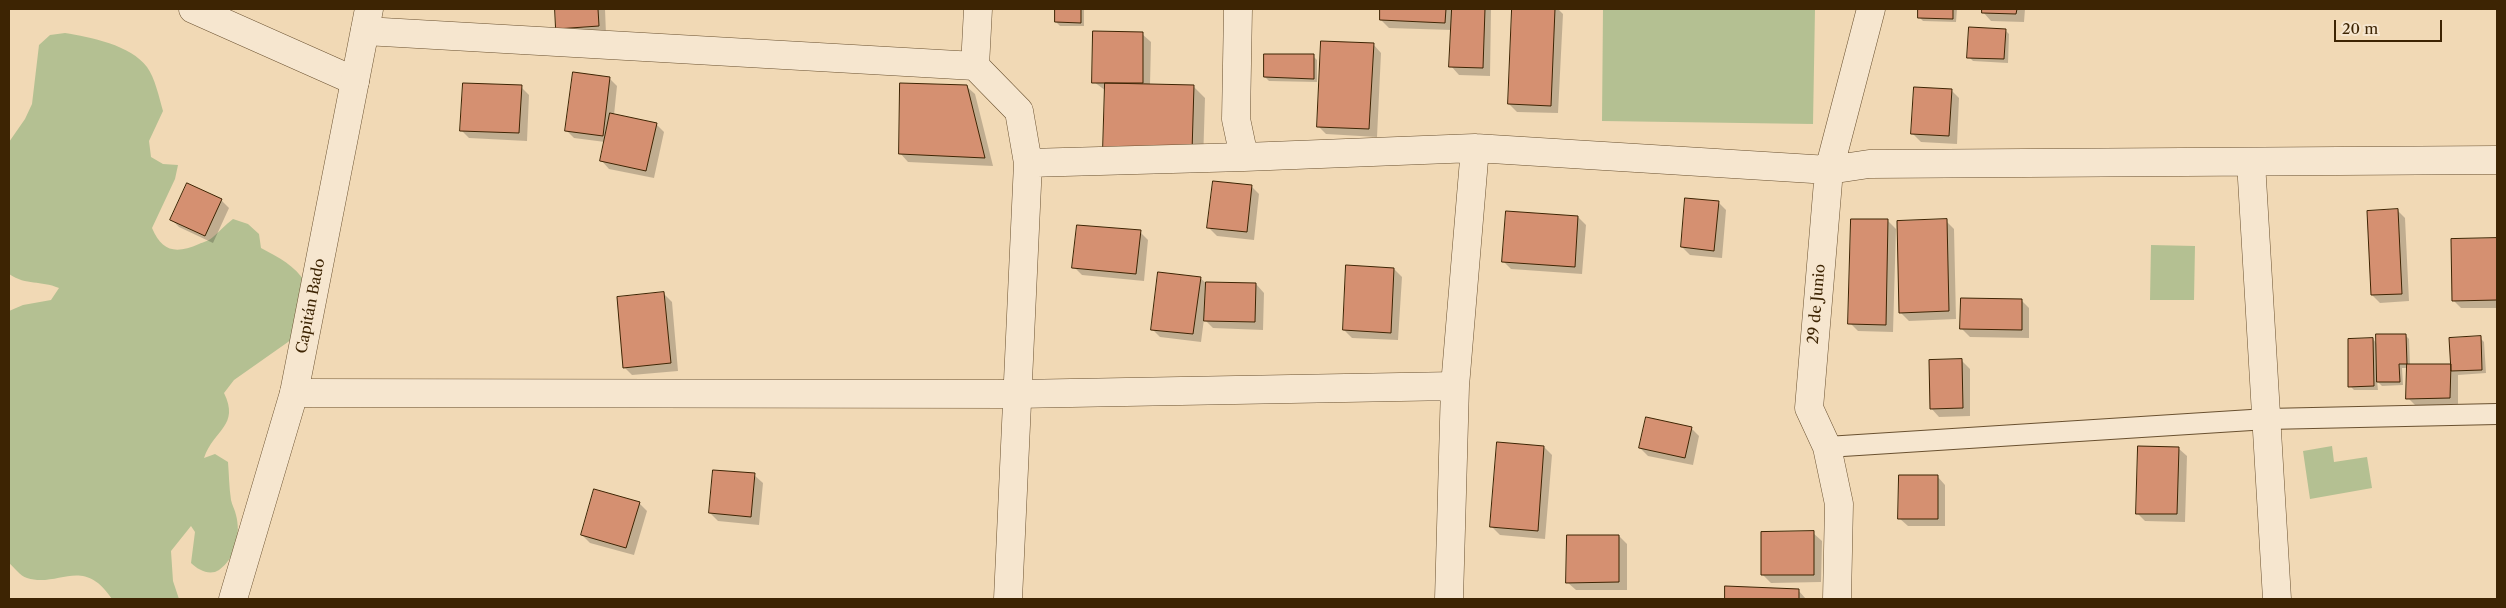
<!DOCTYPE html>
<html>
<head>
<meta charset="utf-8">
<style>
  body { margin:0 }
  #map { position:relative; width:2506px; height:608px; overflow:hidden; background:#f1d9b5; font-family:"Libre Caslon Text",serif }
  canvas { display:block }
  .frame { position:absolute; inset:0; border:10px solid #3d2403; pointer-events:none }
  .scale { position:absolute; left:2334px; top:20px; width:108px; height:22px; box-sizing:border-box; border:2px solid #3d2403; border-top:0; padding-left:6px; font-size:15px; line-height:18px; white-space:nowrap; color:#3d2403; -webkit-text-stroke:4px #f6e6cf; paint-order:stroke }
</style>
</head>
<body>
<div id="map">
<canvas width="2506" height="608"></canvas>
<div class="frame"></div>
<div class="scale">20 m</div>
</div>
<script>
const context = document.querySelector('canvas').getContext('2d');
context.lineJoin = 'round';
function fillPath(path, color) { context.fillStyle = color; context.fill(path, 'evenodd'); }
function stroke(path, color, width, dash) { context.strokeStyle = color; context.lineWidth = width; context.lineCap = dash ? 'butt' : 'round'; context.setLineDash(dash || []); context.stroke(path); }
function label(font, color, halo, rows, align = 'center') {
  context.font = font + ' "Libre Caslon Text",serif'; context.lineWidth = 4.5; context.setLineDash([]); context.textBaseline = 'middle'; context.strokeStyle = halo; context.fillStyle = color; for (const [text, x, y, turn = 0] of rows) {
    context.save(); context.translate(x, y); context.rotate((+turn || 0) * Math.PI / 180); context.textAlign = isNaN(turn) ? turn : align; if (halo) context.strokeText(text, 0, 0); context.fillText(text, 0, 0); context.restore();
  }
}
fillPath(new Path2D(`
  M1603 9H1815L1813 124 1602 121Z
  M65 33C90 37 131 45 147 67 155 78 159 97 163 111L149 141 151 157 163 164 178 165 175 179 152 228C162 252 176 254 199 244 203 242 209 241 213 237 220 231 225 225 233 219L248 224 259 234 261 248C280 258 294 265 306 283L301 329 288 342 234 380 224 393C240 426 214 429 204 458L215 454 228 462C229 474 229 487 231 500 232 505 235 510 236 515 241 534 236 558 219 570 210 576 198 570 191 563L195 532 191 526 171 551 173 581 179 599H112C83 555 59 588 27 578 20 576 14 567 9 563V311L23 305 51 300 59 288C40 280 27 286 9 274V142L25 119 32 104 39 45 50 35Z
  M2151 245 2195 246 2194 300H2150Z
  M2332 446 2334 462 2367 457 2372 488 2310 499 2303 451Z`), '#b4c092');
fillPath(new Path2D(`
  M556 9H605L606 34 557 29Z
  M1056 9H1084V26H1060L1056 22Z
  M1381 9H1491L1490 76 1459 75 1451 66 1452 30 1389 28 1381 20Z
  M1514 9H1558L1563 14 1558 113 1517 112 1509 104Z
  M1920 9H1957L1956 22 1923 21 1919 17Z
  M1983 9H2025L2024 22 1991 21 1983 12Z
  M2005 30 2009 34 2008 63 1973 61 1969 57Z
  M1142 34 1151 42 1150 85 1194 87 1205 98 1203 163 1094 82Z
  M1373 44 1381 53 1377 137 1326 134 1318 126Z
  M1313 56 1317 60V82L1269 81 1265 77Z
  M609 78 617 86 614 115 656 124 664 132 654 178 609 169 601 160 605 142 574 138 566 130Z
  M966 86 975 94 993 166 908 162 900 153Z
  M521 87 529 95 527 141 469 138 461 130Z
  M1951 90 1959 98 1957 144 1921 142 1913 134Z
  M1251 186 1259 194 1254 240 1217 236 1209 228Z
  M221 200 229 208 213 243 179 227 171 219Z
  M1718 202 1726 210 1722 258 1690 255 1682 247Z
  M2397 210 2405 218 2409 301 2380 303 2372 295Z
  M1578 217 1586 225 1582 274 1511 269 1503 261Z
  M1888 221 1896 229 1893 332 1858 331 1850 323Z
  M1946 221 1954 229 1956 319 1909 321 1900 312Z
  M1140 232 1148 240 1144 281 1082 275 1074 267Z
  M2497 239V308H2461L2453 300 2452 240Z
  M1394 269 1402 277 1398 340 1352 338 1344 330Z
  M1200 278 1206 283 1256 284 1264 293 1263 330 1213 328 1204 319 1201 342 1160 337 1152 329Z
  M664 294 672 302 678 371 632 375 624 367Z
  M2021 300 2029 308V338L1970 337 1962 329Z
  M2405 335 2409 339 2410 365H2452L2480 338 2484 342 2486 373 2458 375V406H2416L2408 398V368H2402L2403 385 2382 386 2377 381 2378 390H2354L2350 386 2373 339 2377 344Z
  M1962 361 1970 369V416L1939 417 1931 408Z
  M1691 428 1699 436 1693 465 1648 456 1640 448Z
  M1544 447 1552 455 1545 539 1500 535 1492 527Z
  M2178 448 2187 456 2185 522 2145 521 2137 513Z
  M754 475 763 483 759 525 718 521 710 513Z
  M1937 476 1945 485V526H1908L1899 518Z
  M639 503 647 511 634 555 590 543 582 535Z
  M1813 533 1822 541 1821 582 1771 583 1762 574Z
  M1619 536 1627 544V590H1576L1567 582Z
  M1727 588 1798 590 1806 599H1726Z`), '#0003');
const building = new Path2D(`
  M555 9H598L599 26 556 29Z
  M1055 9H1081V23L1055 22Z
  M1380 9H1446L1445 23 1380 20Z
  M1452 9H1485L1483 68 1449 67Z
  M1512 9H1555L1551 106 1508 104Z
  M1918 9H1953V19L1918 18Z
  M1982 9H2017L2016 14 1982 13Z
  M1969 27 2006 29 2004 59 1967 58Z
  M1093 31 1143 32V83H1092Z
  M1321 41 1374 43 1369 129 1317 127Z
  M1264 54H1314V79L1264 77Z
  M573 72 610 77 603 136 565 131Z
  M463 83 522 85 519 133 460 131Z
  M900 83 967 85 985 158 899 154Z
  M1105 83 1194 85 1192 152 1103 150Z
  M1914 87 1952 89 1949 136 1911 134Z
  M610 113 657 123 646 171 600 161Z
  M1213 181 1252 185 1247 232 1207 228Z
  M187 183 222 199 205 236 170 220Z
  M1685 198 1719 201 1714 251 1681 247Z
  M2398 209 2402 294 2371 295 2367 211Z
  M1506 211 1578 216 1575 267 1502 262Z
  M1851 219H1888L1886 325 1848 324Z
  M1947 219 1949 311 1899 313 1897 221Z
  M1077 225 1141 230 1136 274 1072 268Z
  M2497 238V300L2452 301 2451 239Z
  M1346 265 1394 268 1391 333 1343 330Z
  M1158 272 1201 277 1193 334 1151 330Z
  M1206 282 1256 283 1255 322 1204 321Z
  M664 292 671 363 623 368 617 297Z
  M1961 298 2022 299V330L1960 329Z
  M2376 334H2406L2407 364H2399L2400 382H2377Z
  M2481 336 2482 370 2451 371 2449 338Z
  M2373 338 2374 386 2348 387V339Z
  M1962 359 1963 408 1930 409 1929 360Z
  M2407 364H2451L2450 398 2406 399Z
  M1646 417 1692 427 1685 458 1639 448Z
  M1497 442 1544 446 1538 531 1490 527Z
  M2138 446 2179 447 2177 514H2136Z
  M713 470 755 473 751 517 709 513Z
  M1899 475H1938V519H1898Z
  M594 489 640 502 626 548 581 535Z
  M1814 531V575H1761V532Z
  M1567 535H1619V582L1566 583Z
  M1725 586 1799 589V599H1725Z`);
fillPath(building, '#d59071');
stroke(building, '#3d2403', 1);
const service = new Path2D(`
  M1827 447 2267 419 2497 414`);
const minor = new Path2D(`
  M193 9 355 81
  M1238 9 1236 119 1244 157
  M365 31 975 66 1019 111 1028 163 1008 599
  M975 66 978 9
  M2251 162 2277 599
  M1028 163 1244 157 1475 148 1829 170 1869 164 2497 160
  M294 393 1016 394 1455 386
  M1449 599 1455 386 1475 148
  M1837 599 1839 504 1827 447 1809 408 1829 170 1871 9`);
const tertiary = new Path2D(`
  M233 599 294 393 369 9`);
stroke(service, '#6a5130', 22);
stroke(minor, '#6a5130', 29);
stroke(tertiary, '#6a5130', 29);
stroke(service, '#f6e6cf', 20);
stroke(minor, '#f6e6cf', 28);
stroke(tertiary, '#f6e6cf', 28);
label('15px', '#3d2403', '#f6e6cf', [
  ["29 de Junio",1817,304,-85],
  ["Capitán Bado",311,306,-79]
]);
</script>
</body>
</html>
